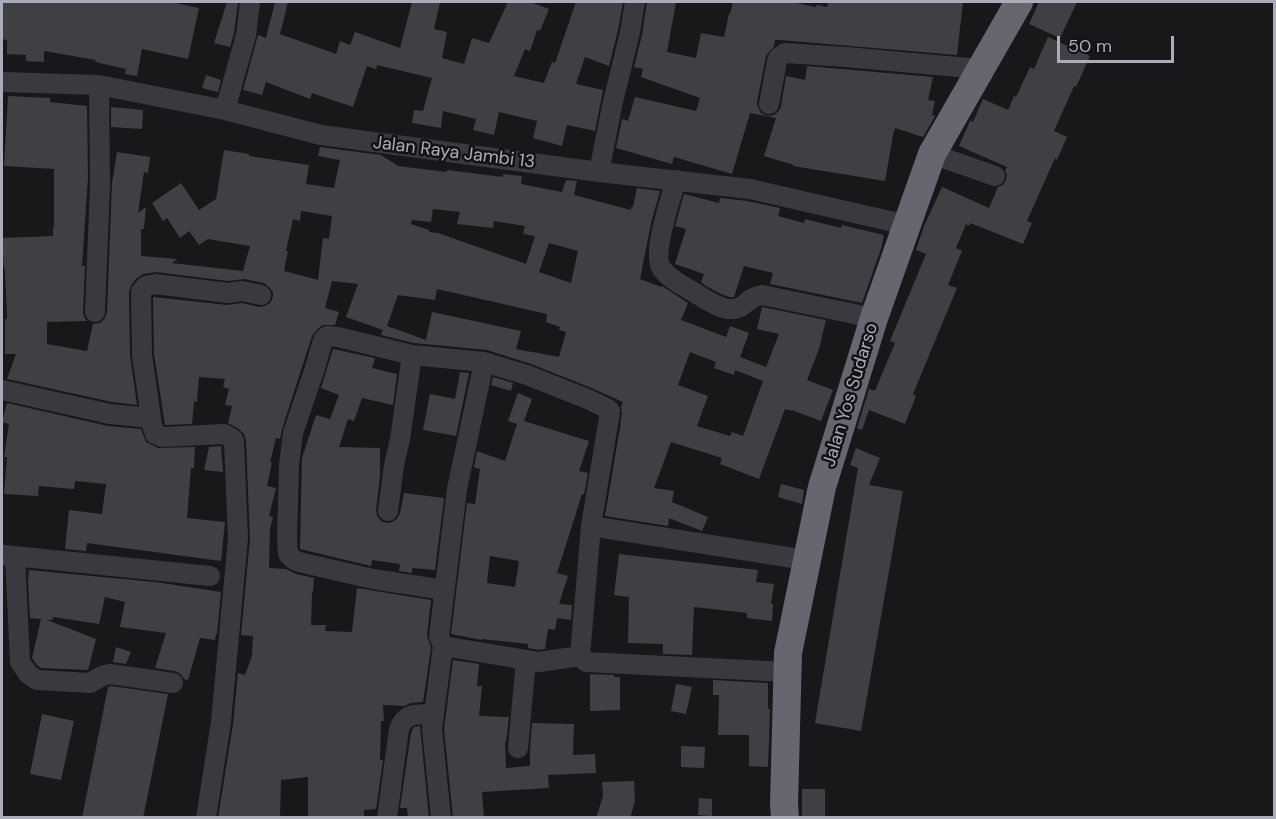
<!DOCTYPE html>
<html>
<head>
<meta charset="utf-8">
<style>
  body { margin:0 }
  #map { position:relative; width:1276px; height:819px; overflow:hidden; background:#18181a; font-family:"DM Sans",sans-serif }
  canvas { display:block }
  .frame { position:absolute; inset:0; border:3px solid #aaacb9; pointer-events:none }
  .scale { position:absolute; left:1057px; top:36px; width:117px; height:27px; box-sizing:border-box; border:3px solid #aaacb9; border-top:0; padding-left:8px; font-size:18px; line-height:21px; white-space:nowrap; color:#aaacb9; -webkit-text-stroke:4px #131315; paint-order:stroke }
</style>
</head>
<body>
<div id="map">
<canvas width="1276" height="819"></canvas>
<div class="frame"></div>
<div class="scale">50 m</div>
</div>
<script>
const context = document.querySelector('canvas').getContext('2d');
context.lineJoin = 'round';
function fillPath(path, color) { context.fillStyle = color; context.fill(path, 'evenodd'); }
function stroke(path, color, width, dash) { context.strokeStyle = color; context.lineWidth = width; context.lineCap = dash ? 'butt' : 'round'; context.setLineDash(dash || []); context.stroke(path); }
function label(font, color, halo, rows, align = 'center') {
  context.font = font + ' "DM Sans",sans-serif'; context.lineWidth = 5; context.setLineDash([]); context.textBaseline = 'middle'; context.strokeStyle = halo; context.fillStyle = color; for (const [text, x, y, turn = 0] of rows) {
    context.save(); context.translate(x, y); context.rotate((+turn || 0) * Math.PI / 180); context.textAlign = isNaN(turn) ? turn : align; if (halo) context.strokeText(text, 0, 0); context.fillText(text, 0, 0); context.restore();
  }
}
fillPath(new Path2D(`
  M2 2H170L199 8 188 59 142 49 137 76 125 74 126 69 95 62 96 60 44 51V62L26 61V55L7 54V40L2 39Z
  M227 2H238L234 33 230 47 214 43Z
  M275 2H288L280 34 336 54 340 41 350 45 355 32 400 48 412 2H440L434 29 447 32 442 58 464 64 472 38 489 43 508 2H530L549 9 540 31 537 30 530 51 525 49 514 76 544 83 552 62 555 63 576 2H623L618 30 609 66 585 57 576 84 603 90 595 131 567 125 562 146 533 138 537 121 499 112 494 135 473 130 476 119 443 111 441 128 412 123 414 110 423 111 432 78 377 65 376 69 367 66 353 107 312 93 310 99 266 82 262 95 243 90 258 35 266 38Z
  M647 2H676L667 52 696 58 701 33 724 37 729 13 730 14 733 2H791L816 7 817 5 827 7 828 2H963L957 55 780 40H775L774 46 766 56 757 102 758 107 761 113 767 116 774 115 778 112 781 107 786 76 805 80 807 66 933 77 928 100 935 101 932 115 935 116 923 137 895 128V130H894L885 181 793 166 794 165 764 156 776 118 750 113 732 174 674 157 672 164 616 148 622 119 628 121 635 97 696 111 700 98 641 77 643 69 634 67 642 35Z
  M1039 2H1077L1060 38 1029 24Z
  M1048 37 1090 56 1076 87 1074 86 1054 131 1067 137 1057 160 1055 158 1027 221 1032 223 1023 244 970 223 969 226 966 224 956 248 962 251 948 285 957 288 913 394 916 396 905 424 869 410 862 430 857 428 869 389 875 391 895 343 890 341 926 254 916 250 924 226 942 187 989 208 998 187 1003 185 1006 180 1007 174 1005 171 1007 167 959 146 970 121 973 122 983 99 1008 110 1014 96 1016 97 1030 67 1034 69Z
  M206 75 221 80 218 92 202 88Z
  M8 96 50 98V102L87 106 88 177 82 266H85L83 312 84 317 87 321 47 322V344L87 351 93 324 100 323 105 318 107 312 112 183 117 152 150 157 148 173 144 172 138 213 146 207 144 229H141V256L177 259 172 263 243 271 250 246 208 239 199 245 189 231 180 238 167 218 163 221 152 203 181 183 199 210 216 199 224 150 249 154V156L309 165 306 184 334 188 340 160 318 156 320 147 381 155 398 166 447 172V170L503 177V174L522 176 521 184 562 192 566 180 577 181 574 195 631 210V207H633L637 188 660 191 651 223 640 279 661 287 662 286 688 303 681 320 726 337 730 326 749 333 740 357 766 367 779 334 757 329 762 307 826 320 819 349 807 380 833 390 821 421 792 410V411L785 409 759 479 720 464 722 458 671 442 654 488 674 491 672 502 708 517 702 531 669 518 668 526 605 516 619 433 621 425H620L622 413 621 407 623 402 594 389 531 364 487 350 414 343 381 335 383 330 346 317 358 284 332 281 325 308 339 312 335 325H322L315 332 312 336 282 429 280 439 276 438 270 462H272L267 486 276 488 269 516 273 517 270 529 269 568 286 569 296 574 314 578 313 592H312L311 625H326L325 631 352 632 357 588 431 600 427 635 431 648 423 702 411 703 404 706 383 705 384 721H381L380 760H383L376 809 364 810V818H308V777L281 780 280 818H218L233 724 238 673 245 675 252 656 253 636 241 635 250 539 246 441 244 434 239 429 228 423 232 406 225 405 229 389 223 387 225 379 199 377 197 402 194 401 192 424 165 425 154 354 153 297 227 305 242 303 259 307 265 306 270 303 273 297V292L269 287 264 283 244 279 228 281 156 272 143 274 137 278 132 284 129 292 130 355 137 405 112 402 7 379 16 354H5V319H7L5 269H4L2 238 53 236V228H54V169L4 166ZM433 209 460 212 457 224 493 228 494 221 525 226 523 234 535 236 526 264 438 233 429 232V230L411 224 412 220 431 222ZM301 211 332 216 329 239 323 238 318 280 284 271 288 251H286L293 219 300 221ZM549 243 578 251 571 283 539 272ZM437 289 547 314 546 322 560 327 559 330 566 332 559 357 516 349 521 331 432 312 426 340 387 326 398 295 435 300ZM690 352 716 362 714 368 734 375 735 370 763 381 743 436 732 432 730 436 697 426 708 396 678 385Z
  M111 107 143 110 142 129 111 127Z
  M684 194 719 203 720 198 747 201 780 208 778 216 804 223 805 219 841 228 842 225 884 235 881 249 862 303 770 284 773 273 744 266 734 297H730L723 295 706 286 701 282 704 274 675 264 686 229 675 226Z
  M333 349 375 358 372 368 397 374 393 405 362 398 354 421 348 419 339 447 380 448V476L376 510 377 516 381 521 386 523 392 522 397 519 400 513 404 493 444 498 435 570 412 568V573L399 571 400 564 372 560 371 566 300 549 302 458 316 415 330 419 339 395 321 388Z
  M460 372 469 373 456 436 423 430 430 394 455 399Z
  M493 377 513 383 511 391 491 385Z
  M518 393 532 399 524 421 589 441 579 471 588 473 584 494H582L557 573 568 576 559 604 572 605 571 620 557 618 555 630 548 629 545 649 539 650 528 648V644L482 639V640L451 634 467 503 475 504 480 469 474 467 477 451 505 461 517 424 508 421ZM490 556 519 561 515 587 487 583Z
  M7 403 108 426 141 429 146 442 158 448 195 447 194 468H191L187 518 225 522 221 561 87 543 86 551 65 549 69 510 102 514 106 484 75 481 74 489 39 486 38 496 4 494 7 457H4L9 424 2 422Z
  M221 446 223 472 204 470 209 447Z
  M856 448 880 458 869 485 903 491 861 731 815 723 858 468 850 465Z
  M781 484 804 490 802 504 778 497Z
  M619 554 758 570 756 582 774 584 771 604H773L772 621 747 618V613L694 607 692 655 663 654V644L628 643 629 597 614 595Z
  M29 570 155 582 221 592 217 634H216L215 640 200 638 188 680 184 679 181 674 175 671 155 668 166 633 120 627 125 602 105 597 99 624 53 617 52 620H47L96 639 88 670 41 668 37 665 32 658 41 619 30 618 28 581Z
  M116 647 131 652 126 664 113 662Z
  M453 660 479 664 477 686H482L479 716 509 717 506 742H505L506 768 530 766V750L532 723 574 724 573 755 595 754 596 773 548 775 549 788 482 792 484 818H453L444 729Z
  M590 674 614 675V677H620V710L590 711Z
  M713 680 768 683V709H770L768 767 749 766V735H718L719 695H713Z
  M676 684 692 687 686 714 671 711Z
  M111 686 168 694 143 818H82L108 687Z
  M42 714 74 721 61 780 30 774Z
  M420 726 429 818H408L407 808H400L411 733 414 727Z
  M681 746 705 747 704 768 681 767Z
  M634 781 635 801 630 818H596L603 796 602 782Z
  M802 789H825V818H802Z
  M699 798 712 799V816L698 815Z`), '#3f4044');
stroke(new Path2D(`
  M2 82 99 85 225 110 321 135 599 172 750 189 907 225
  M769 104 777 61 779 57 785 53 846 57 980 69
  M225 110 246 35 250 2
  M932 154 995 176
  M599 172 612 106 630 32 635 2
  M676 180C671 198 651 255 662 269 671 281 688 288 700 296 710 302 726 313 738 308 744 306 748 300 753 298 754 297 762 295 762 295L874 318
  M95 312 100 186 99 85
  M2 390 110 414 151 418
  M388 511 394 465 400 439 412 355
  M591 526 806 560
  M4 555 210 576
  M15 556 20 662 28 674 37 680 90 683 102 676 110 674 173 683
  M444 590 373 579 299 562 293 559 288 554 287 539 289 465 293 433 315 368 323 340 327 336 338 337 412 355 484 362 527 375 590 400 608 409 610 411 609 418 591 526 580 656 586 662 788 672
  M443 646 539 662 580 656
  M518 748 526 660
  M206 818 221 722 238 538 234 441 233 439 224 434 162 437 155 434 152 425 142 355 141 292 146 286 155 284 228 293 242 291 261 295
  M387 818 399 729C406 711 417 715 434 714
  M441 818 432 729 443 646 439 636 457 489 484 362`), '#39393f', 20);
stroke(new Path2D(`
  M785 818 784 804 788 653 822 487 874 318 932 154 1019 2`), '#656670', 28);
label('18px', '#aaacb9', '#131315', [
  ["Jalan Raya Jambi 13",454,153,7],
  ["Jalan Yos Sudarso",851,395,-73]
]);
</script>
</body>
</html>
